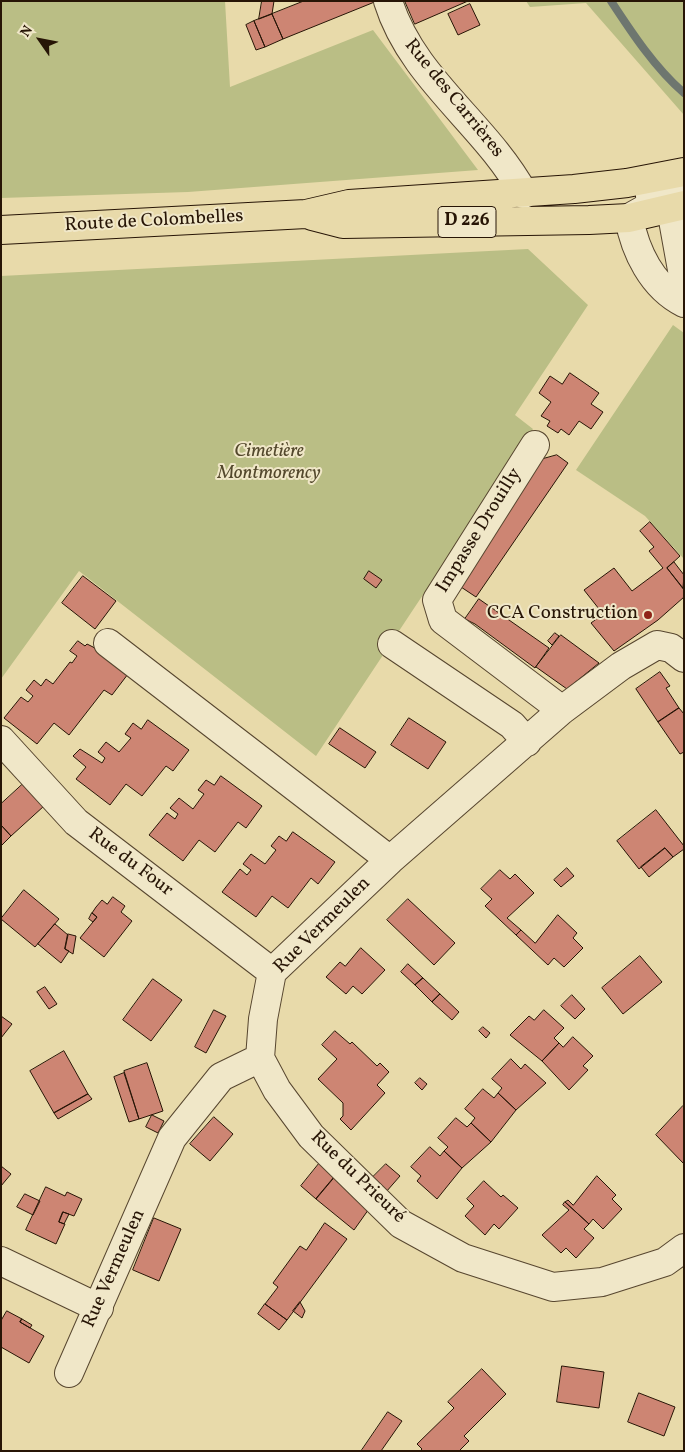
<!DOCTYPE html>
<html>
<head>
<meta charset="utf-8">
<style>
  body { margin:0 }
  #map { position:relative; width:685px; height:1452px; overflow:hidden; background:#e8daaa; font-family:Vollkorn,serif }
  canvas { display:block }
  .frame { position:absolute; inset:0; border:2px solid #271506; pointer-events:none }
  .north { position:absolute; left:15px; top:15px; width:50px; height:50px; -webkit-text-stroke:4px #f0e7c8; paint-order:stroke; rotate:303deg; font-size:14px; font-weight:700; line-height:20px; text-align:center; color:#271506 }
  .north::after { content:''; display:block; margin:auto; width:18px; height:22px; background:#271506; clip-path:polygon(50% 0,100% 100%,50% 72%,0 100%) }
</style>
</head>
<body>
<div id="map">
<canvas width="685" height="1452"></canvas>
<div class="frame"></div>
<div class="north">N</div>
</div>
<script>
const context = document.querySelector('canvas').getContext('2d');
context.lineJoin = 'round';
function fillPath(path, color) { context.fillStyle = color; context.fill(path, 'evenodd'); }
function stroke(path, color, width, dash) { context.strokeStyle = color; context.lineWidth = width; context.lineCap = dash ? 'butt' : 'round'; context.setLineDash(dash || []); context.stroke(path); }
function label(font, color, halo, rows, align = 'center') {
  context.font = font + ' Vollkorn,serif'; context.lineWidth = 4; context.setLineDash([]); context.textBaseline = 'middle'; context.strokeStyle = halo; context.fillStyle = color; for (const [text, x, y, turn = 0] of rows) {
    context.save(); context.translate(x, y); context.rotate((+turn || 0) * Math.PI / 180); context.textAlign = isNaN(turn) ? turn : align; if (halo) context.strokeText(text, 0, 0); context.fillText(text, 0, 0); context.restore();
  }
}
fillPath(new Path2D(`
  M1 1H225L230 87 373 30 478 170 188 192 1 198Z
  M526 1H684V115L586 3 530 7Z
  M528 249 588 305 515 415 533 429 316 756 79 571 1 679V276Z
  M673 325 684 333V559L645 516 576 470Z`), '#babe85');
stroke(new Path2D(`
  M611 1C632 33 655 68 684 93`), '#6e766f', 8);
const building = new Path2D(`
  M262 1H274L272 14 259 19Z
  M304 1H377L283 39 272 14Z
  M405 1H468L415 24Z
  M470 4 480 25 458 35 448 14Z
  M272 14 283 39 265 47 254 21Z
  M254 21 265 47 256 50 246 25Z
  M570 373 599 393 591 404 603 412 591 429 579 421 569 435 561 429 558 433 547 426 550 421 541 416 551 402 539 393 550 376 562 384Z
  M557 455 568 463 476 597 461 587 539 460Z
  M650 522 680 556 667 568 684 590V597L658 620 614 651 591 623 603 614 584 590 614 568 632 591 663 568 649 551 654 547 640 531Z
  M674 562 684 575 683 588 667 568Z
  M369 571 382 580 376 588 364 579Z
  M83 576 116 601 95 629 62 603Z
  M479 599 549 648 535 668 475 624 465 619Z
  M555 633 559 636 552 645 548 641Z
  M561 635 599 663 567 689 536 667Z
  M78 641 85 646 87 644 93 647 128 674 112 695 104 690 69 735 54 723 37 744 4 718 21 697 28 702 33 696 26 690 34 680 41 686 46 679 53 684 70 662 72 663 77 656 70 651Z
  M660 672 670 686 666 688 679 708 658 722 636 689Z
  M679 708 684 714V752L680 754 658 722Z
  M409 718 446 742 428 769 391 745Z
  M148 720 189 750 173 771 166 766 142 796 126 784 110 805 76 779 86 767 73 756 80 749 102 763 105 758 98 752 106 742 119 752 131 738 125 734 133 723 141 729Z
  M340 728 376 752 365 768 329 744Z
  M221 776 262 806 246 828 238 822 215 852 199 840 183 861 149 835 167 813 175 819 178 814 170 808 179 798 193 809 204 794 198 790 206 780 214 785Z
  M23 784 44 806 11 836 1 825V804Z
  M656 810 684 846V849L673 857 665 848 639 869 617 841Z
  M1 825 11 836 1 846Z
  M293 832 335 862 318 884 311 878 288 908 272 896 256 917 222 892 240 869 247 875 251 870 243 864 251 854 265 864 276 850 271 846 279 836 286 841Z
  M665 848 673 857 649 877 641 867Z
  M567 868 574 876 561 887 554 880Z
  M500 870 510 879 515 874 534 893 507 918 521 930 516 935 485 906 492 899 481 889Z
  M24 890 59 919 35 947 1 919Z
  M113 897 125 906 121 912 132 921 104 957 80 938 97 917 92 913 96 907 102 900 107 904Z
  M408 899 455 943 434 965 387 920Z
  M92 913 97 917 93 922 89 919Z
  M558 915 577 933 573 938 583 948 564 967 554 958 548 965 516 935 521 930 535 943Z
  M55 924 68 935 65 949 69 951 61 963 38 944Z
  M68 934 76 936 73 954 65 949Z
  M361 948 385 970 362 994 353 986 346 994 326 977 340 962 345 966Z
  M640 956 662 982 623 1014 602 988Z
  M408 964 423 978 415 985 401 972Z
  M423 978 440 994 432 1002 415 985Z
  M153 979 182 1000 151 1041 123 1020Z
  M45 987 57 1004 49 1009 37 992Z
  M440 994 459 1012 452 1020 432 1002Z
  M572 995 585 1009 575 1019 561 1006Z
  M214 1010 226 1016 206 1053 195 1047Z
  M544 1010 564 1028 554 1038 559 1043 542 1061 510 1035 529 1016 534 1020Z
  M1 1016 12 1024 1 1038Z
  M483 1027 490 1033 486 1038 479 1031Z
  M335 1031 350 1044 352 1042 377 1066 380 1063 389 1072 377 1085 385 1093 351 1130 340 1119 343 1116V1103L318 1079 337 1059 322 1045Z
  M573 1037 593 1056 583 1066 588 1070 569 1090 542 1061 559 1043 563 1047Z
  M64 1051 88 1094 54 1113 30 1071Z
  M511 1059 521 1069 525 1064 546 1083 516 1110 498 1093 502 1088 492 1079Z
  M147 1063 163 1111 139 1119 124 1071Z
  M124 1073 139 1119 129 1122 114 1077Z
  M420 1078 427 1084 422 1090 415 1083Z
  M483 1089 494 1098 498 1093 516 1110 491 1142 471 1123 475 1118 465 1109Z
  M88 1094 92 1099 58 1119 54 1113Z
  M683 1106 684 1107V1164L656 1135Z
  M152 1115 164 1121 158 1133 146 1127Z
  M214 1117 233 1134 210 1161 190 1144Z
  M456 1118 467 1127 471 1123 491 1142 462 1168 444 1151 448 1147 438 1138Z
  M430 1147 440 1156 444 1151 462 1168 437 1199 417 1181 421 1176 411 1167Z
  M322 1160 337 1174 316 1199 301 1186Z
  M386 1164 400 1176 386 1192 371 1179Z
  M1 1166 11 1174 1 1186Z
  M337 1174 371 1206 354 1230 316 1199Z
  M597 1176 616 1195 612 1199 622 1209 603 1229 593 1219 589 1224 565 1202 568 1200 573 1205Z
  M484 1181 501 1197 503 1195 518 1208 499 1229 494 1224 485 1235 465 1216 474 1206 467 1199Z
  M46 1187 65 1196 67 1192 82 1199 74 1216 63 1212 59 1222 65 1224 56 1244 26 1230Z
  M25 1194 40 1201 33 1215 17 1207Z
  M565 1202 589 1224 584 1229 594 1238 576 1258 566 1248 561 1253 542 1235 569 1210 563 1205Z
  M63 1212 69 1214 64 1224 59 1222Z
  M154 1218 181 1229 159 1281 133 1270Z
  M325 1223 347 1239 287 1320 265 1304 278 1287 273 1283 300 1246 306 1250Z
  M300 1302 305 1311 302 1318 293 1311Z
  M265 1304 287 1320 279 1330 258 1314Z
  M7 1311 22 1319 20 1322 44 1336 29 1363 1 1347V1321Z
  M22 1319 32 1325 30 1328 20 1322Z
  M562 1366 604 1372 599 1408 557 1402Z
  M482 1369 506 1394 464 1436 469 1441 459 1451H420L422 1449 417 1444 454 1408 448 1402Z
  M639 1393 675 1407 664 1436 628 1422Z
  M388 1412 402 1421 381 1451H363L362 1450Z`);
fillPath(building, '#cd8573');
stroke(building, '#271506', 1);
const minor = new Path2D(`
  M388 1C412 79 486 124 524 194
  M684 187 629 218C635 251 652 287 684 303
  M650 196 671 209 684 281
  M535 445 437 600 443 620 562 710
  M108 643 390 860
  M392 644 512 725 527 742
  M1 740 76 822 272 972
  M260 1058 263 1019 272 972 390 860 562 710 621 666 657 645 671 648 684 658
  M260 1058 277 1090 311 1136 401 1224 463 1258 553 1287 602 1282 665 1262 684 1248
  M1 1261 99 1308
  M69 1373 172 1138 221 1077 260 1058`);
const major = new Path2D(`
  M312 216 343 224 589 220 629 218 684 205
  M1 230 306 214 349 204 574 189 627 183 684 172`);
stroke(minor, '#57462f', 30);
stroke(major, '#271506', 30);
stroke(minor, '#f0e7c8', 28);
stroke(major, '#e8daaa', 28);
for (const [x, y, r, color] of [
  [648,615,5,"#8f2418"]
]) { const dot = new Path2D(); dot.arc(x, y, r, 0, 2 * Math.PI); context.fillStyle = color; context.fill(dot); stroke(dot, '#f0e7c8', 2); }
for (const [x, y, w] of [
  [467,222,58]
]) { const box = new Path2D(); box.roundRect(x - w / 2, y - 15.5, w, 31, 4); context.fillStyle = '#f0e7c8'; context.fill(box); stroke(box, '#271506', 1); }
label('bold 18px', '#271506', null, [
  ["D 226",467,222]
]);
label('19px', '#271506', '#f0e7c8', [
  ["Rue des Carrières",453,99,51],
  ["Route de Colombelles",154,222,-3],
  ["Impasse Drouilly",480,531,-58],
  ["Rue du Four",130,863,37],
  ["Rue Vermeulen",323,926,-45],
  ["Rue du Prieuré",357,1178,44],
  ["Rue Vermeulen",115,1269,-66]
]);
label('italic 19px', '#53482c', '#f0e7c8', [
  ["Cimetière",269,453],
  ["Montmorency",269,475]
]);
label('19px', '#271506', '#f0e7c8', [
  ["CCA Construction",638,615]
], 'right');
</script>
</body>
</html>
